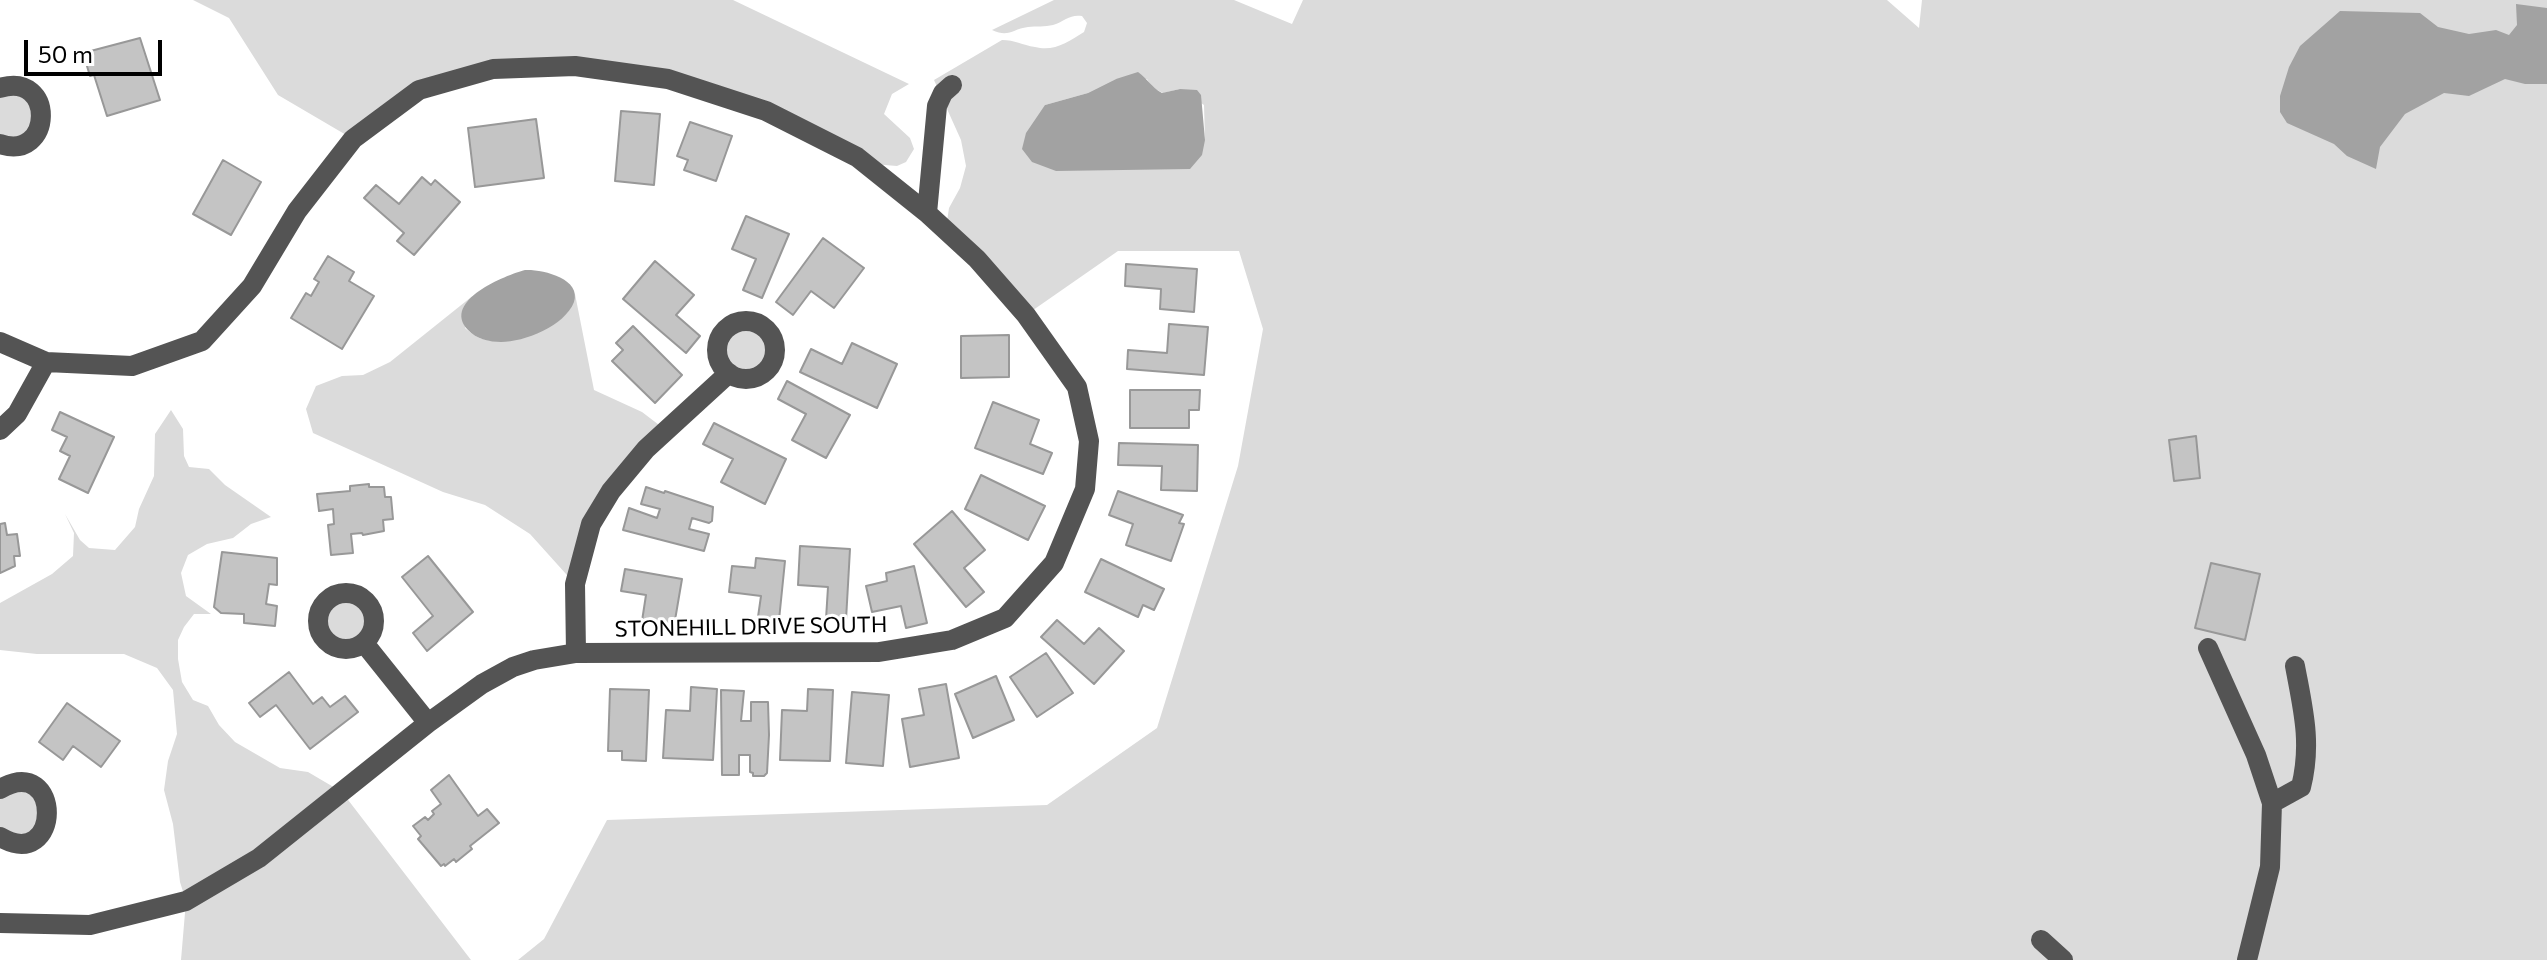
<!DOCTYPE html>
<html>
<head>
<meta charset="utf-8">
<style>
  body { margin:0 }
  #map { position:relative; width:2547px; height:960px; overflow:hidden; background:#fff; font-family:Commissioner,sans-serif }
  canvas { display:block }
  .scale { position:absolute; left:24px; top:40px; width:138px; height:36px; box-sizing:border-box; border:4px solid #000; border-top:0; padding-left:10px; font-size:24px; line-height:28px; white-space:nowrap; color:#000; -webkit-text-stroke:6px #fff; paint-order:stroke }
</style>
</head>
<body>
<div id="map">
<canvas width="2547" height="960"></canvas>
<div class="scale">50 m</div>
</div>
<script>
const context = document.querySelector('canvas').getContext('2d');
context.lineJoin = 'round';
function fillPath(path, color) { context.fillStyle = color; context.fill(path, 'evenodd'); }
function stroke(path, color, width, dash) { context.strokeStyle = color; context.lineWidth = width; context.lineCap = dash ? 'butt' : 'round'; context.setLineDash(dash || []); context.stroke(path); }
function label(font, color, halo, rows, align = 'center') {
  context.font = font + ' Commissioner,sans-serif'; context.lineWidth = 6; context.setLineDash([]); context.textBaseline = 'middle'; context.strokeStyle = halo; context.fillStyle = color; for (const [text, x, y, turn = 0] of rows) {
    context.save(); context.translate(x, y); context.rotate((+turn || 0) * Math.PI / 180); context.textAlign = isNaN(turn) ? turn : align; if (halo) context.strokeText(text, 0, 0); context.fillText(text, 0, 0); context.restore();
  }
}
fillPath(new Path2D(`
  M193 0H733L909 84 892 94 884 114 910 138 914 149 906 162 897 166 873 164 766 111 575 66 419 90 353 139 278 95 229 18Z
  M1054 0H1234L1292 24 1303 0H1887L1919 28 1922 0H2547V960H518L544 939 607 820 1047 805 1157 728 1238 466 1263 329 1239 251H1118L1026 315 946 228 949 208 960 188 966 166 961 140 934 80 1002 40C1015 40 1022 45 1035 47 1054 52 1068 42 1084 32L1087 23 1082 16C1070 14 1065 21 1053 25 1045 27 1036 26 1028 27 1012 29 1009 38 992 30ZM1116 79H1147L1151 87 1163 93 1180 89 1204 105 1205 140 1045 105 1088 93Z
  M23 87 40 128 0 144V88Z
  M480 290 465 305V328C471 333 478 339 487 340 494 342 504 339 512 337 537 333 571 324 575 294L594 390 642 412 667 431 611 491 575 584 530 534 485 505 443 492 313 433 306 409 316 386 342 376 363 375 390 362Z
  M717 350a29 29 0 1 1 58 0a29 29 0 1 1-58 0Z
  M171 410 183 429 184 456 189 467 209 469 225 485 271 517 251 524 233 538 207 544 188 555 181 573 186 596 211 614H194L184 627 178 640V659L182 682 193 700 208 706 219 725 235 742 280 768 308 772 342 792 471 960H181L186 901 180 882 173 824 164 790 168 761 177 734 173 690 157 668 124 654H37L0 650V603L52 574 73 556 74 533 65 514 80 540 89 548 115 550 135 527 139 509 154 476 155 434Z
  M318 621a28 28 0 1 1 56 0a28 28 0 1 1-56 0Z
  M0 789 39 791 36 837H0Z`), '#dbdbdb');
fillPath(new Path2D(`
  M2516 4 2547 8V84H2525L2505 79 2469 96 2444 93 2405 114 2380 147 2376 169 2347 156 2334 144 2287 123 2280 112V96L2289 67 2300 46 2340 11 2420 13 2438 27 2469 34 2496 30 2509 35 2517 25Z
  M1138 72C1148 79 1151 87 1162 93L1180 89 1197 90 1201 95 1205 140 1202 155 1190 169 1056 171 1032 162 1022 149 1026 133 1045 105 1088 93 1116 79Z
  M525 270C541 269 582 278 574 302 565 326 524 342 501 342 490 342 476 339 468 330 441 301 506 275 525 270Z`), '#a2a2a2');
const building = new Path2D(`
  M140 38 160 100 107 116 94 75 90 76 83 53Z
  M621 111 660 114 654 185 615 181Z
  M536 119 544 178 475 187 468 128Z
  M690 122 732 136 716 181 684 170 688 160 677 156Z
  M223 160 261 182 231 235 193 214Z
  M422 177 431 185 435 180 460 202 414 255 397 241 404 233 364 198 376 185 399 204Z
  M746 216 789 234 762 298 743 290 756 259 732 249Z
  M823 238 864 268 834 308 811 291 793 315 776 302Z
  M328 256 354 272 349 281 374 296 342 349 291 318 306 293 311 296 319 282 314 279Z
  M655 261 694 295 676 315 700 336 686 353 623 299Z
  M1126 264 1197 269 1194 312 1160 309 1161 289 1125 286Z
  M1169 324 1208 327 1204 375 1127 369 1128 350 1167 353Z
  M633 326 682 375 655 403 612 361 623 350 616 343Z
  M1009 335V377L961 378V336Z
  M852 343 897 364 877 408 800 372 811 349 842 364Z
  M787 381 850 415 826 458 792 440 806 414 778 399Z
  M1130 390H1200L1199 410H1189V428H1130Z
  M993 402 1039 420 1030 444 1052 453 1043 474 975 448Z
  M60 412 114 437 88 493 59 479 70 456 60 451 67 437 52 430Z
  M714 423 786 459 765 504 721 482 733 459 703 444Z
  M2196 436 2200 478 2174 481 2169 440Z
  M1119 443 1198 445 1197 491 1161 490 1162 466 1118 465Z
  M981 475 1045 506 1028 540 965 509Z
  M369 484V487H384L385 497H391L393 519 383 520 384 531 363 535 362 533 351 534 353 553 331 555 328 525 334 524 333 509 319 511 317 494 350 491V486Z
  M646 487 664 493 665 491 713 507 712 521 709 523 692 518 689 529 709 534 704 551 623 530 629 508 657 518 660 509 641 504Z
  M1118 491 1183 515 1179 523 1184 524 1171 561 1126 545 1133 524 1109 515Z
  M952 511 985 550 964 568 984 592 966 607 914 544Z
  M5 523 7 535 17 534 20 556H14L15 566 0 573V524Z
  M800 546 850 549 846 620 826 619 828 587 798 585Z
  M222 552 277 558V585L269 584 266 604 277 606 275 626 244 623V614L221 613 214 607Z
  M428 556 473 612 427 651 413 633 433 616 402 577Z
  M756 558 785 561 779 620 758 617 761 596 729 592 732 566 755 568Z
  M1101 559 1164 589 1154 610 1143 605 1138 617 1085 592Z
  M2211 563 2260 574 2245 640 2195 628Z
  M914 566 927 623 906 628 901 606 872 612 866 586 887 581 886 573Z
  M625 569 682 579 674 626 642 621 646 595 621 591Z
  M1057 620 1084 644 1099 628 1124 651 1094 684 1041 637Z
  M1046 653 1073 693 1037 717 1010 677Z
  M289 672 313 704 322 697 330 707 345 696 358 712 310 749 276 705 260 717 249 703Z
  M996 676 1014 720 973 738 955 694Z
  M946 684 959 758 910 767 902 719 924 715 919 689Z
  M691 687 717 689 713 760 663 758 666 710 690 711Z
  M610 689 649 690 646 761 622 760V751H608Z
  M808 689 833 690 830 761 780 760 782 710 807 711Z
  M721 690 744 691 741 721H751V702H768L769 735 767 773 764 776H753V773L750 772V755H739V775H722Z
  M852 692 889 695 883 766 846 763Z
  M67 703 120 741 101 767 73 746 63 760 39 742Z
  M449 775 478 816 487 809 499 823 470 846 472 849 456 862 454 859 445 866 444 864 441 866 418 839 421 836 413 826 425 817 428 820 434 814 432 811 441 804 431 790Z`);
fillPath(building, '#c4c4c4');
stroke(building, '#989898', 2);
stroke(new Path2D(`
  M0 88C56 71 53 162 0 144
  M927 213 937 106 943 93 952 85
  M717 350a29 29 0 1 1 58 0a29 29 0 1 1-58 0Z
  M0 342 46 362 132 366 202 341 252 286 297 211 353 139 419 90 493 69 575 66 668 79 766 111 857 157 927 213 977 259 1026 315 1077 387 1089 441 1085 489 1054 563 1005 618 952 640 879 652 576 653 534 660 513 667 482 684 428 723 259 858 186 901 90 925 0 923
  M0 430 17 414 46 362
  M318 621a28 28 0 1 1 56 0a28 28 0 1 1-56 0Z
  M364 643 428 723
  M2208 648 2256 755 2272 803
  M576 653 575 584 591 524 611 491 646 449 729 373
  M0 789C63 753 62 873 0 837
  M2041 940 2063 960
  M2247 960 2270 867 2272 803 2301 787C2312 743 2303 709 2295 666`), '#545454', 20);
label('22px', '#000', '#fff', [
  ["STONEHILL DRIVE SOUTH",751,627,-1]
]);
</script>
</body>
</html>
